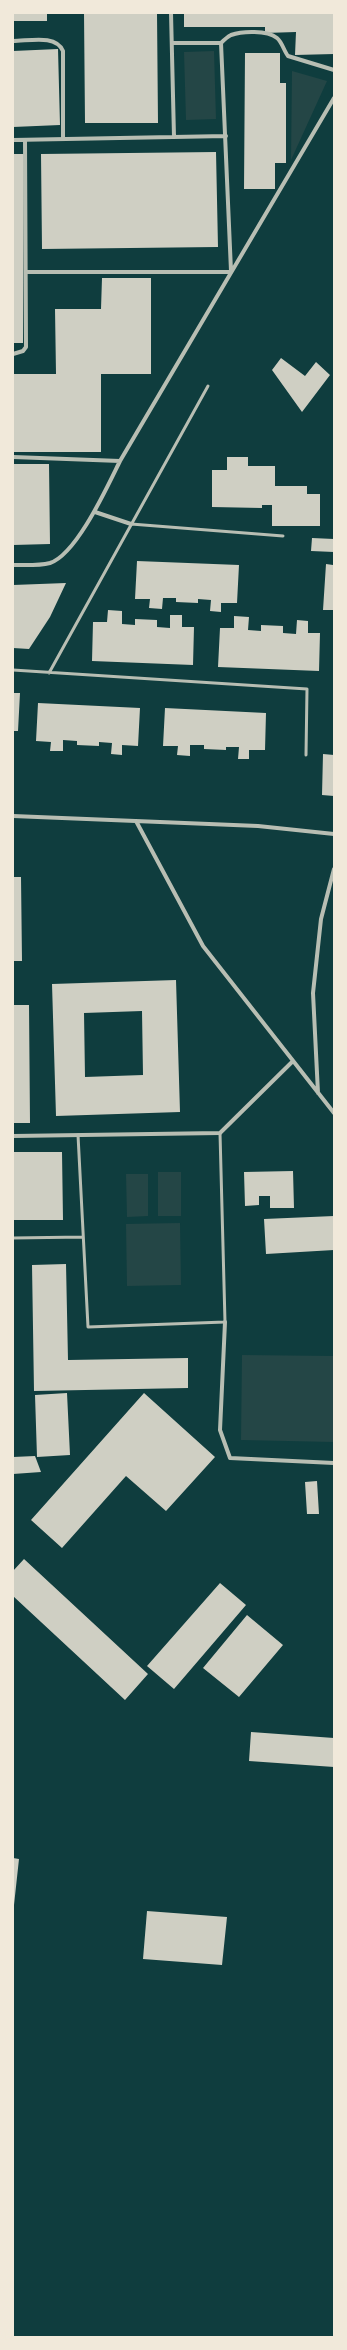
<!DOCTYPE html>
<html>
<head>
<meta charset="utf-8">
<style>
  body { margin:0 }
  #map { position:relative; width:347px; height:2350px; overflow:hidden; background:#0f3d3e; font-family:Lora,serif }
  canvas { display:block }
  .frame { position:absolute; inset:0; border:14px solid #f1e9da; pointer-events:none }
</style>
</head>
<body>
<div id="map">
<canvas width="347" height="2350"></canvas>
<div class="frame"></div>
</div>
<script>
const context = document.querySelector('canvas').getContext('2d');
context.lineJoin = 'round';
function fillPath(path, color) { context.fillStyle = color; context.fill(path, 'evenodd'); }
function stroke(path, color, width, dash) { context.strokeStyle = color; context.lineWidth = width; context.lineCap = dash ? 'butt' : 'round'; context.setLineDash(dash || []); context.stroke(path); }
fillPath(new Path2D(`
  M214 51 216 119 186 120 184 52Z
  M292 71 327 81 291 160Z
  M158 1172H181V1216H158Z
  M126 1174H148V1216L127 1217Z
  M180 1223 181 1285 127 1286 126 1224Z
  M242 1355 334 1356V1442L241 1440Z`), '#244646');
fillPath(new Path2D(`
  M13 13H47V21H13Z
  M84 13H157L158 123H85Z
  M184 13H334V54L295 55 296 32 265 33V27H184Z
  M58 49 60 125 13 127V51Z
  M245 53H280V83H286V163H275V189H244Z
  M216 152 218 247 42 249 41 154Z
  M13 154H24L23 343H13Z
  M102 278H151V374H101V452H13V374H56L55 309H101Z
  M281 358 305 376 316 362 330 375 302 412 272 370Z
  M227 457H248V466H275V486H307V494H320V526H272V505H262V508L212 507V470H227Z
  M13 464H49L50 544 13 545Z
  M312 538 334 539V552L311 551Z
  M333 559 334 610H323L326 564 333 565Z
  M137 561 239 565 237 603H221V612L210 611 211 600 198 599V603L176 602V598H163L162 609 149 608 150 599H135Z
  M66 583 50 617 29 649 13 648V585Z
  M108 610 122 611V624L135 625V619L157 620V627L170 628V615H182V627H194L193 665 92 661 93 622H107Z
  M234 616 249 617 248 630 261 631V625L283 626V633L296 634 297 620 308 621V633H320L319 671 218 667 220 628H234Z
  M13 693H20L18 731H13Z
  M38 703 140 708 138 746 122 745V755L111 754 112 743 99 742V746L77 745V741L63 740V751H50L51 742 36 741Z
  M165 708 266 713 265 750H249V759H238L239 747H226V750L204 749V745H190V756L177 755 178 746H163Z
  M323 754 334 755V796L322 795Z
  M13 877H21L22 961H13Z
  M176 980 180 1112 56 1116 52 984ZM142 1011 143 1075 85 1077 84 1013Z
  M13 1005H29L30 1123H13Z
  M13 1152H62L63 1220H13Z
  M293 1171 294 1208H270V1196H259V1205L245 1206 244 1172Z
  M334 1216V1250L266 1254 264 1219Z
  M66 1264 68 1360 188 1358V1388L34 1391 32 1265Z
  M67 1393 70 1455 37 1457 35 1395Z
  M144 1393 215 1457 166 1511 126 1476 62 1548 31 1520Z
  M35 1456 41 1472 13 1474V1457Z
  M317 1481 319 1514H307L305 1482Z
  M24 1559 148 1674 125 1700 13 1596V1571Z
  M220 1583 246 1605 174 1689 147 1666Z
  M247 1615 283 1645 239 1697 203 1668Z
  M251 1732 334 1738V1767L249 1761Z
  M13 1858 19 1859 14 1905H13Z
  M147 1911 227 1917 222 1965 143 1959Z`), '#cfcfc3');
stroke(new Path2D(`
  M131 524 283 536
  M13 670 307 689 306 755
  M49 673 208 386
  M78 1135 88 1327 225 1322 220 1133
  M13 1238 83 1237`), '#b8beb3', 3);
stroke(new Path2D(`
  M171 13 174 137
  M13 41C29 41 56 34 63 51V138
  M172 43H221
  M221 43 231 271
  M221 43C224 40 227 37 231 35 242 31 267 30 277 38 282 42 284 51 288 56L334 70
  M13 140 226 136
  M26 272H231
  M13 354 23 351 26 347 25 140
  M13 457 120 461
  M95 512 131 524
  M13 565C25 565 38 566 50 563 77 554 108 485 120 461L334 98
  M13 816 258 826 334 834
  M136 821 203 946 334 1113
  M318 1093 313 993 321 919 334 869
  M13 1136 220 1133 293 1061
  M225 1322 220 1430 230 1458 334 1463`), '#b8beb3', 4);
</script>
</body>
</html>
